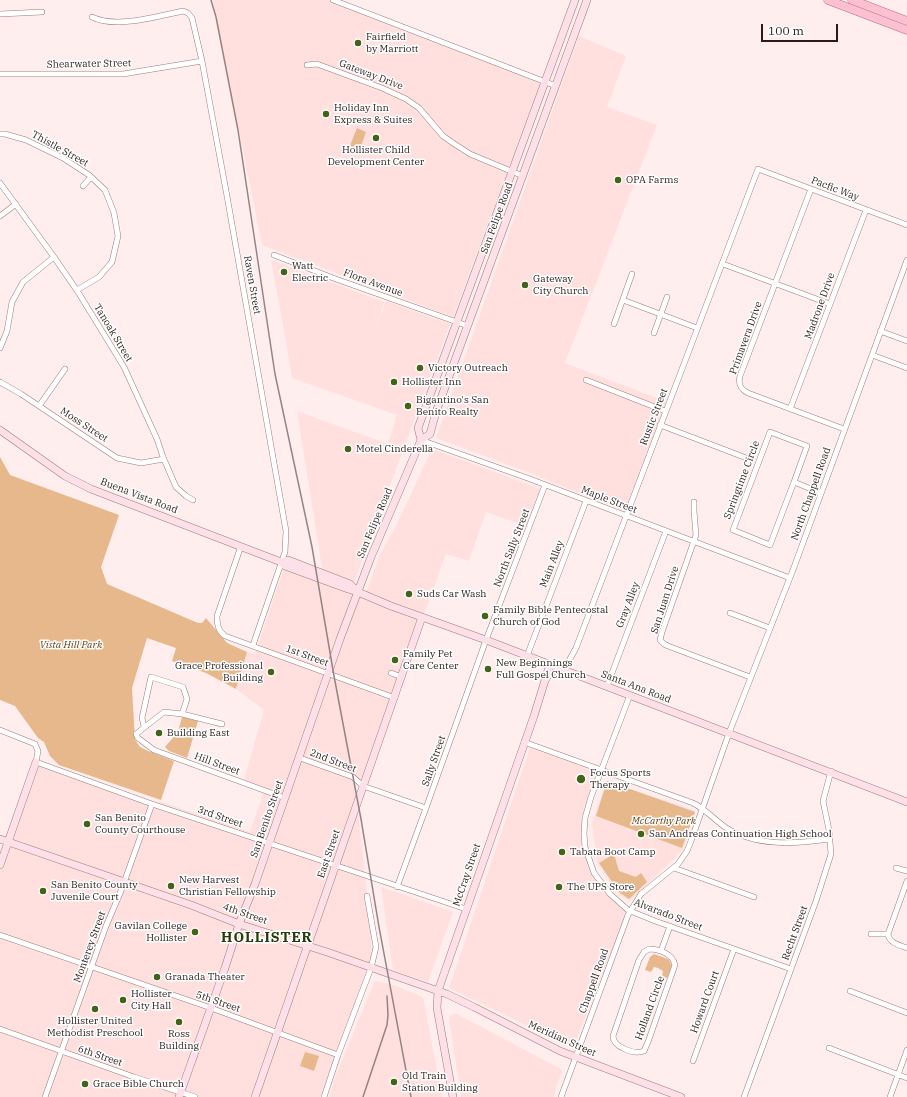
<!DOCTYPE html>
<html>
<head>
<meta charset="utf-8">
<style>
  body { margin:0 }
  #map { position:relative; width:907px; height:1097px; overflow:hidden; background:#ffeeed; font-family:"IBM Plex Serif",serif }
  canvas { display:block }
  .scale { position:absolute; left:761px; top:24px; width:77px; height:18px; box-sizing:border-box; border:2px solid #2b1c1c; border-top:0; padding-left:5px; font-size:12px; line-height:14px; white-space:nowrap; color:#2b1c1c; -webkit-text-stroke:3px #fff; paint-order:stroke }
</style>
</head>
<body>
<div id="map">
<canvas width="907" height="1097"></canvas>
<div class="scale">100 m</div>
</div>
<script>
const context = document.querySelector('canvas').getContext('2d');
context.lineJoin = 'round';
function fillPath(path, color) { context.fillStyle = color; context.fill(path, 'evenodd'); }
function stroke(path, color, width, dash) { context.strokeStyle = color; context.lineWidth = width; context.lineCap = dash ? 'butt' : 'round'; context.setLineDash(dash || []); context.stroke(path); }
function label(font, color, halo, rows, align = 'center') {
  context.font = font + ' "IBM Plex Serif",serif'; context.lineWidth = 3; context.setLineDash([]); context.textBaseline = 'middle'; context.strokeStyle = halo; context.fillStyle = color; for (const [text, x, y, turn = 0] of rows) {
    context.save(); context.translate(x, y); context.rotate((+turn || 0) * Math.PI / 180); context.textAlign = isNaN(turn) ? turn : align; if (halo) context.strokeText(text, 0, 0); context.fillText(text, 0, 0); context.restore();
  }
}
fillPath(new Path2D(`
  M213 0H333L541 81 453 317 262 245Z
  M579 36 626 56 607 107 657 125 565 363 667 402 628 512 566 488 528 472 436 438Z
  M271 260 384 302 374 332 386 301 450 324 353 585 323 574 297 411 388 444 397 415 292 378 286 341Z
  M432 449 544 490 529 527 486 512 469 561 446 554 363 780 354 777 371 927 372 955 320 1097H0V864L36 762 158 804 159 801 250 832 264 791 243 783 264 710 236 689 247 652 255 654 284 567 364 598 380 555 398 522Z
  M530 748 593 769 596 774 584 834 593 874 628 910 573 1048 449 988Z
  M607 781 696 811 683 850 630 901 619 895 597 862 592 823Z
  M381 887 453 912 428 982 393 970Z
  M375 981 393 985 423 997 442 1097H329L336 1075Z
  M455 1013 561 1069 562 1071 553 1097H461L449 1019 450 1016Z`), '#ffe0df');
fillPath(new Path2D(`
  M357 128 366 132 359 151 349 148Z
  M0 457 10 475 119 515 101 567 107 584 198 623H202L206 618 227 643 247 652 236 689 206 673 172 661 176 648 147 638 132 688 135 740 140 747 148 751 174 761 161 800 59 765 50 756 44 742 38 738 15 706 0 700Z
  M182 717 198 721 187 758 169 751 165 747 178 732Z
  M607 781 695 812 682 848 596 816Z
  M614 854 619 871 636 877 641 873 647 882 629 899 619 892 599 863Z
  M654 954 668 959 672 965 667 978 662 976 663 971 658 968 654 967 651 972 645 970 650 957Z
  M305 1052 319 1056 314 1071 300 1066Z`), '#e7b88c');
const street = new Path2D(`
  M333 0 556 86
  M0 14 42 12
  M92 17C116 29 158 16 183 11L188 13 192 18 202 61 227 196 286 531 285 552 253 645
  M307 65 317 64 382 88 406 99 419 108 443 136 453 143 470 154 523 176
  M0 74H123L202 61
  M0 134H5L26 140 63 158 89 175 105 190 114 213 118 236 112 262 99 277 77 290
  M0 183 54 257 78 292 124 367 157 439 163 457 176 487 186 496 193 500
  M83 186 91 177
  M811 189 740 376C738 384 740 389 748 393L844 429
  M0 216 16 204
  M274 255 333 278 468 326
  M723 264 830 304
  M623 300 697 328
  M614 324 632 274
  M880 331 907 341
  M654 333 667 297
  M0 348 7 331 12 302 23 282 54 257
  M872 355 907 368
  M586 380 665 411
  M0 382 21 394 117 458 141 463 164 459
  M39 406 65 369
  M790 409 866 210
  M660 425 749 459
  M421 440 530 479 790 578
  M794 482 770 545 733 530 770 432 807 446 794 482 821 493
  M694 502V511L696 535 662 632 660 640 664 644 668 646 750 677
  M241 546 217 616C217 624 218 631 225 636L395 698
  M730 613 770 628
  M527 656 586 501
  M391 673 402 677
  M547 679 550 674 566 666 576 648 758 169 907 225
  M607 686 666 531
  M630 695 591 797 585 818 584 834 585 847 594 873 610 894 628 910 655 921 791 969
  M182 714 164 712 136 734 138 738 154 750 285 798
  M144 726 142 718 151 677 183 687 187 699 182 714 222 724
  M0 730 35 744 38 751 36 762 152 804 466 909
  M524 742 693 803C705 809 714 819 725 827 756 847 795 844 830 839
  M300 758 353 777 363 786 426 808
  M674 868 754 897
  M896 868 907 871
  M397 887 426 808 486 640 545 485
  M871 934H888
  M888 934 907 881
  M888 934C889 943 899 945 907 948
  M0 935 211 1008 338 1055
  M649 949C659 949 673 954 675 965L648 1042 644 1051C634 1055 613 1047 613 1036L639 960 644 952Z
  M661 951 670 926
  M850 991 907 1013
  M0 1029 134 1077 195 1097
  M829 1048 907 1078
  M693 1061 734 949
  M45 1097 106 926 121 891 152 804
  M324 1097 338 1055 371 968 376 947 367 896
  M561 1097 628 915 641 894 678 864 687 851 691 841 729 733 793 570 907 260
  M744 1097 816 901 831 854 829 830 823 801 831 771
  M890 1097 907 1050`);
const secondary = new Path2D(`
  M0 430 65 476 91 489 281 562 285 566 348 589 358 592 350 584 288 560 281 562
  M421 440 418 428 575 0
  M358 592 391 606 486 640 907 802
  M0 839 191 905 239 924 327 952 447 994 474 1007 560 1051 681 1097
  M0 865 36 762
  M179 1097 225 968 239 924 255 884 340 639 371 557 421 440 430 434 436 412 587 0
  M255 1097 422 617
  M453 1097 437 1008 438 991 534 716 550 664`);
const primary = new Path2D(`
  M828 0 907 30
  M852 0 907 21`);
stroke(street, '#9f7a79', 6);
stroke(secondary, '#9f7a79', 8);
stroke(primary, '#b36b80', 9);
stroke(street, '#fff', 5);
stroke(secondary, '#fee0e9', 7);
stroke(primary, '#fdc0d3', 8);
stroke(new Path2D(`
  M211 0 216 17 238 130 275 374 312 547 334 676 361 819 379 927 411 1097
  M363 1097 387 1025 388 1015 387 996`), '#948483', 1.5);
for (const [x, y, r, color] of [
  [358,43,4,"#436319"],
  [326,114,4,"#436319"],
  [376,138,4,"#436319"],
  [618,180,4,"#436319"],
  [284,272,4,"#436319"],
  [525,285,4,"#436319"],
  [420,368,4,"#436319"],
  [394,382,4,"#436319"],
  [408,406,4,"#436319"],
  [348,449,4,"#436319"],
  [409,594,4,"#436319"],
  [485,616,4,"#436319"],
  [395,660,4,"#436319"],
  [488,669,4,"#436319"],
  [271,672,4,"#436319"],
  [159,733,4,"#436319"],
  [581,779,5,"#436319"],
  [87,824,4,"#436319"],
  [641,834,4,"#436319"],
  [562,852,4,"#436319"],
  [171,886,4,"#436319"],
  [559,887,4,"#436319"],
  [43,891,4,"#436319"],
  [195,932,4,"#436319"],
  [157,977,4,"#436319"],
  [123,1000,4,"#436319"],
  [95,1009,4,"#436319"],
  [179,1022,4,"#436319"],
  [394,1082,4,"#436319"],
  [85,1084,4,"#436319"]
]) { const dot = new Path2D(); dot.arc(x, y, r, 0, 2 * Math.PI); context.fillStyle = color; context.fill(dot); stroke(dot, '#fff', 1.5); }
label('10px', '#2b1c1c', '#fff', [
  ["Fairfield",366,37],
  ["by Marriott",366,49],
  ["Holiday Inn",334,108],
  ["Express & Suites",334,120],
  ["Hollister Child",376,150,"center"],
  ["Development Center",376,162,"center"],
  ["OPA Farms",626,180],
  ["Watt",292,266],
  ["Electric",292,278],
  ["Gateway",533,279],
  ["City Church",533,291],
  ["Victory Outreach",428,368],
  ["Hollister Inn",402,382],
  ["Bigantino's San",416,400],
  ["Benito Realty",416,412],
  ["Motel Cinderella",356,449],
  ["Suds Car Wash",417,594],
  ["Family Bible Pentecostal",493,610],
  ["Church of God",493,622],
  ["Family Pet",403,654],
  ["Care Center",403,666],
  ["New Beginnings",496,663],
  ["Full Gospel Church",496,675],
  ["Grace Professional",263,666,"right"],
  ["Building",263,678,"right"],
  ["Building East",167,733],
  ["Focus Sports",590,773],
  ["Therapy",590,785],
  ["San Benito",95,818],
  ["County Courthouse",95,830],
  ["San Andreas Continuation High School",649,834],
  ["Tabata Boot Camp",570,852],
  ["New Harvest",179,880],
  ["Christian Fellowship",179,892],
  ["San Benito County",51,885],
  ["Juvenile Court",51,897],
  ["The UPS Store",567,887],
  ["Gavilan College",187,926,"right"],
  ["Hollister",187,938,"right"],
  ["Granada Theater",165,977],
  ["Hollister",131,994],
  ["City Hall",131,1006],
  ["Hollister United",95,1021,"center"],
  ["Methodist Preschool",95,1033,"center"],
  ["Ross",179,1034,"center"],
  ["Building",179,1046,"center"],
  ["Old Train",402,1076],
  ["Station Building",402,1088],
  ["Grace Bible Church",93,1084]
], 'left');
label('10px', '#2b1c1c', '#fff', [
  ["Shearwater Street",89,64,-1],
  ["Gateway Drive",371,75,21],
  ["Thistle Street",60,149,29],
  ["Pacfic Way",835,189,21],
  ["San Felipe Road",497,218,-70],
  ["Flora Avenue",373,283,20],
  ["Raven Street",252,285,80],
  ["Madrone Drive",820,306,-70],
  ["Tanoak Street",113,333,59],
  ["Primavera Drive",746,338,-70],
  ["Rustic Street",654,417,-69],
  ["Moss Street",84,425,33],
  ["Springtime Circle",742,480,-69],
  ["North Chappell Road",811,494,-70],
  ["Buena Vista Road",139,496,21],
  ["Maple Street",609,500,21],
  ["San Felipe Road",375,523,-67],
  ["North Sally Street",512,548,-69],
  ["Main Alley",552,564,-69],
  ["San Juan Drive",665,600,-72],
  ["Gray Alley",628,605,-69],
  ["1st Street",307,656,20],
  ["Santa Ana Road",636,687,21],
  ["2nd Street",333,761,21],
  ["Sally Street",434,761,-71],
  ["Hill Street",217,764,20],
  ["3rd Street",220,817,19],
  ["San Benito Street",267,819,-71],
  ["East Street",329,854,-71],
  ["McCray Street",467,875,-71],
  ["4th Street",245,914,19],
  ["Alvarado Street",668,915,21],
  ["Recht Street",795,933,-70],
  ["Monterey Street",90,947,-70],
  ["Chappell Road",594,981,-70],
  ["5th Street",218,1002,19],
  ["Howard Court",705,1002,-70],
  ["Holland Circle",650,1008,-70],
  ["Meridian Street",562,1039,24],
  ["6th Street",100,1056,19]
]);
label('italic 10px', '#643e12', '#fff', [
  ["Vista Hill Park",71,645],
  ["McCarthy Park",664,821]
]);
context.letterSpacing = '1px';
label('bold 14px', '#263c08', '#fff', [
  ["HOLLISTER",267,938]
]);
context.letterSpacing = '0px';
</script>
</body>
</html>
